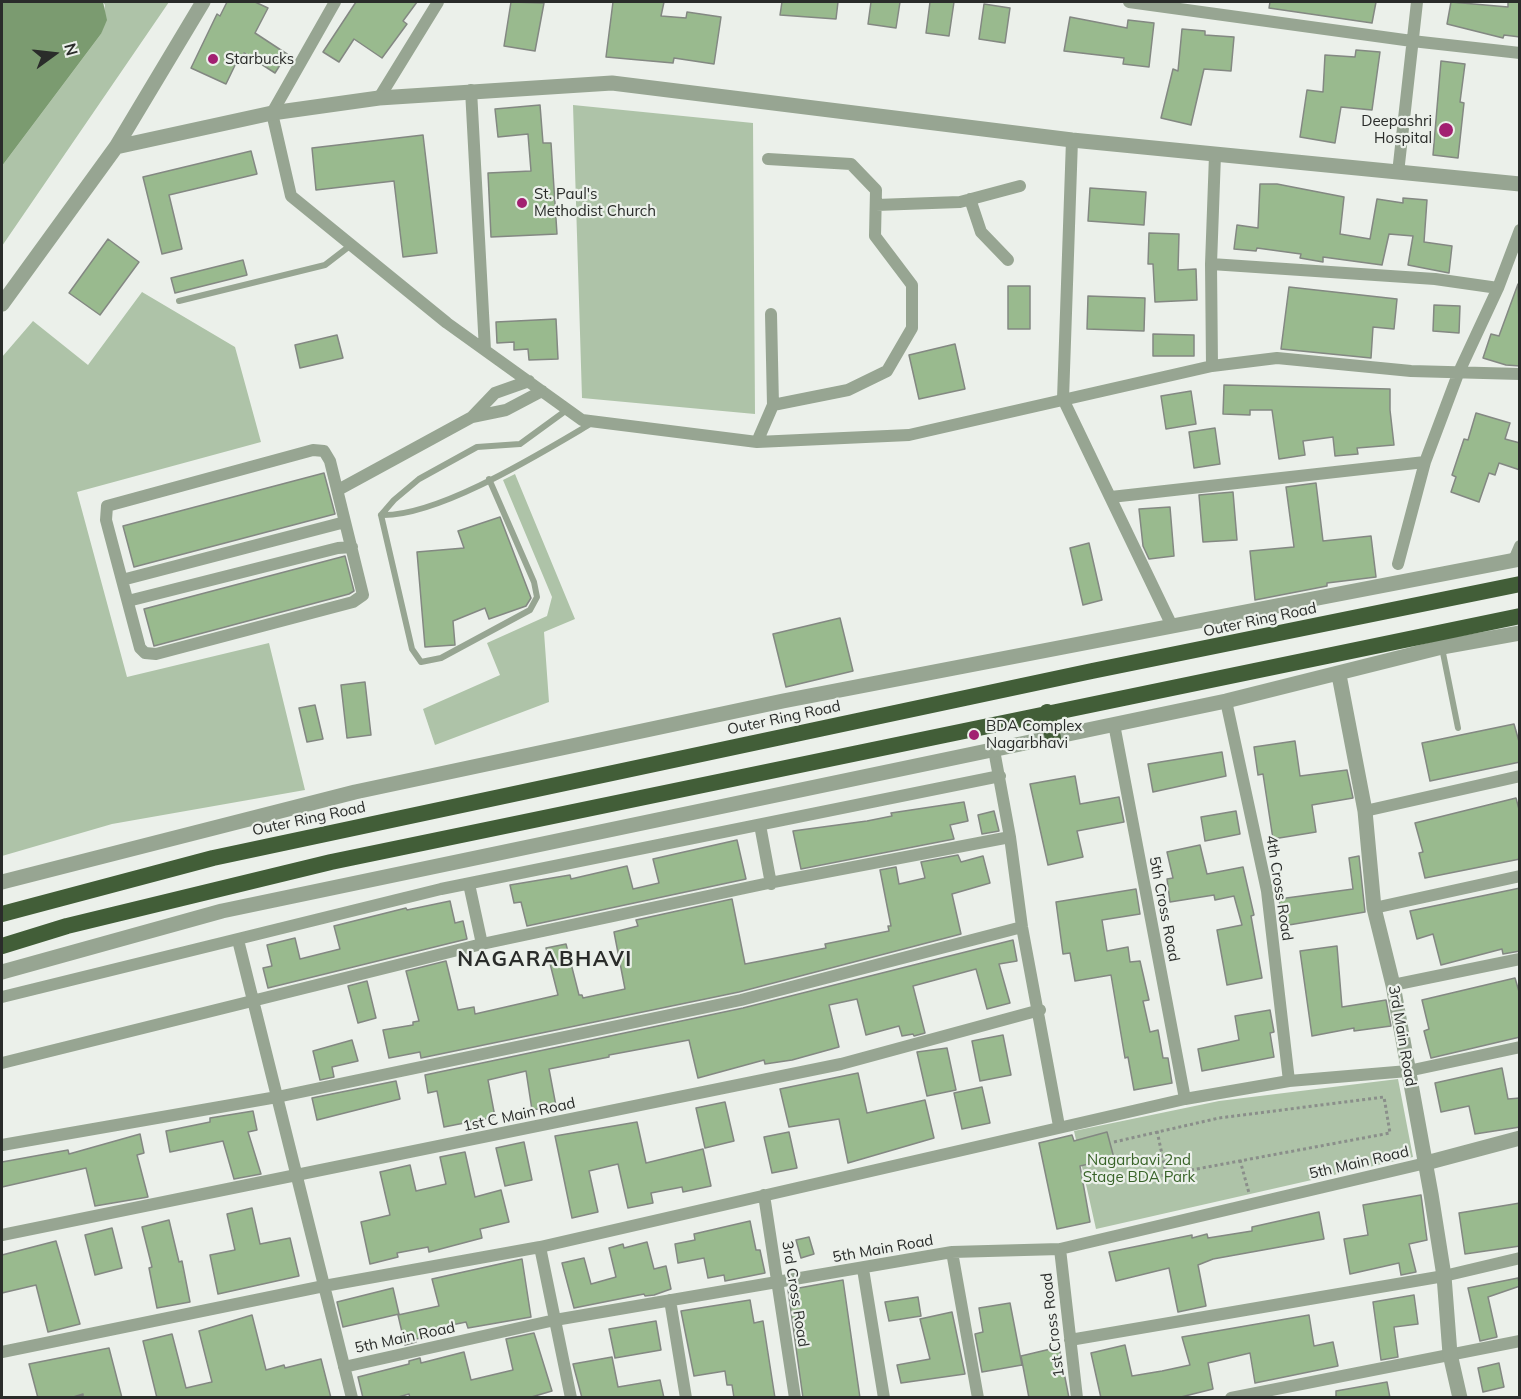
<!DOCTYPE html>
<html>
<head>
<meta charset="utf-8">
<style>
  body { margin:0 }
  #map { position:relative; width:1521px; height:1399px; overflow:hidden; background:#ebf0ea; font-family:Mulish,sans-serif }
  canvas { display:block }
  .frame { position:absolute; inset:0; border:3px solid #2a2c2a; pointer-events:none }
  .north { position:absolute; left:24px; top:24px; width:60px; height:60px; -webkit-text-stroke:4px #ebf0ea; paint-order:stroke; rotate:75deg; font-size:16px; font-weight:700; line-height:24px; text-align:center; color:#2a2c2a }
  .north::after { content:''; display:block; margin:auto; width:21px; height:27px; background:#2a2c2a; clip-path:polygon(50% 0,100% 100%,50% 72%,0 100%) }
</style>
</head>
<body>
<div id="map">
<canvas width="1521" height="1399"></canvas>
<div class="frame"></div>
<div class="north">N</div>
</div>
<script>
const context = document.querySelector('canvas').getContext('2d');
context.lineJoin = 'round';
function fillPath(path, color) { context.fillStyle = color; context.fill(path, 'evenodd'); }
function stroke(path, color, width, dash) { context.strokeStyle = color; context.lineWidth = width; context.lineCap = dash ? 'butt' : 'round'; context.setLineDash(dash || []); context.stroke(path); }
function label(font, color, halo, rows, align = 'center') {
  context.font = font + ' Mulish,sans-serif'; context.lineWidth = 4.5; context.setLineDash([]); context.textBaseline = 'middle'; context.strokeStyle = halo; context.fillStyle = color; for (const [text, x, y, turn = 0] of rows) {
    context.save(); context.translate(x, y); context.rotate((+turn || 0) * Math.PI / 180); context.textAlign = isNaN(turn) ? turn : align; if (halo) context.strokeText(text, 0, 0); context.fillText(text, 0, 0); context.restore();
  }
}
fillPath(new Path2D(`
  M103 2H169L2 246V166L101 34 105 5Z
  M573 105 753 123 755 414 582 398Z
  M142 292 235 347 261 442 77 492 127 677 269 643 305 790 112 824 2 856V357L33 321 88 365Z
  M515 474 575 619 544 632 549 702 435 745 423 709 500 675 487 643 547 616 552 597 503 480Z
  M1398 1079 1413 1157 1096 1229 1074 1131 1219 1101Z`), '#aec3a8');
fillPath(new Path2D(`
  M2 2H103L107 20 101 34 2 166Z`), '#7b9b70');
const building = new Path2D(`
  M227 2H255L268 8 255 33 287 54 275 73 244 53 242 58 239 57 226 84 191 68 217 14 220 16Z
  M356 2H417L403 21 407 24 382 58 354 39 339 62 323 52Z
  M511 2 544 3 535 51 504 46Z
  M613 2H664L661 16 686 18 687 12 721 17 714 64 674 58 673 63 606 57Z
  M782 2H838L836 19 780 15Z
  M871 2H900L896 28 868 24Z
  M930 2H954L949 36 926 33Z
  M1270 2H1376L1372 23 1269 8Z
  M1451 2 1508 7V2H1520V37L1504 35 1503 38 1447 24Z
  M984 4 1010 8 1005 43 979 39Z
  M1070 17 1127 28 1128 20 1154 23 1149 67 1123 64 1124 58 1064 51Z
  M1182 29 1205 31V35L1234 37 1231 71 1204 69 1191 125 1161 118 1173 69 1178 71Z
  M1356 50 1380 52 1372 110 1341 107 1335 143 1300 137 1307 90 1323 92 1325 55 1355 57Z
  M1441 61 1465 64 1460 102 1464 103 1458 158 1433 155Z
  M540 105 543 143H551L557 234 491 237 488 173 531 171 528 134 498 137 495 109Z
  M423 135 437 253 403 257 394 181 316 190 312 148Z
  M251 151 257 174 169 195 182 249 162 254 143 177Z
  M1260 184H1277L1344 197 1340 234 1370 239 1377 199 1403 203V198L1427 200 1424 242 1452 246 1449 273 1408 265 1413 236 1389 234 1382 265 1323 257V262L1300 258 1301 254 1257 248 1256 251 1234 249 1237 225 1258 228Z
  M1090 188 1146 192 1144 225 1088 221Z
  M1149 233 1179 234 1178 270 1196 269 1197 300 1155 302 1153 264H1148Z
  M108 239 139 262 100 315 69 293Z
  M243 260 247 275 175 293 171 278Z
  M1518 284 1520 366 1506 365 1483 358 1491 334 1499 336Z
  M1008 286H1030V329H1008Z
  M1289 287 1397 299 1394 329 1373 327 1371 358 1281 349Z
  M1088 296 1145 298 1144 331 1087 329Z
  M1434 305 1460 306 1459 333 1433 331Z
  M556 319 558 359 529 360 528 349 514 350V342L497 343 496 322Z
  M1153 334 1194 335V356H1153Z
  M337 335 343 358 300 368 295 345Z
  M955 344 965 389 919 399 909 355Z
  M1224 385 1390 389V410L1394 445 1357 448 1358 454 1335 456 1333 437 1303 441 1305 455 1279 459 1272 410H1250V415L1223 414Z
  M1191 391 1196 424 1166 429 1161 396Z
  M1476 413 1510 423 1505 439 1520 443V470L1499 463 1495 475 1489 473 1479 502 1451 492 1456 477 1452 475 1464 439 1468 440Z
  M1215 428 1220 464 1194 468 1189 432Z
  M324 473 335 514 134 567 123 526Z
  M1316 483 1323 541 1371 536 1376 577 1327 583V586L1255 600 1250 551 1294 547 1286 487Z
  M1233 492 1237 540 1203 542 1199 495Z
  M1170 507 1174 556 1149 559 1143 546 1139 509Z
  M500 517 531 598 526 606 489 619 485 608 453 621 455 645 425 647 417 552 464 548 458 531Z
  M1089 543 1102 600 1083 605 1070 548Z
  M345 556 354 591 349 594 154 646 144 609Z
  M840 618 853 671 786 687 773 634Z
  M365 682 371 735 347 738 341 685Z
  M315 705 323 739 307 742 299 708Z
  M1514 724 1520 745V762L1430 781 1422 743Z
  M1295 741 1300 776 1347 770 1353 798 1312 805 1316 832 1273 839 1263 774 1258 775 1254 747Z
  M1222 752 1226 776 1153 792 1148 764Z
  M1075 776 1080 804 1119 797 1124 822 1077 831 1083 857 1048 865 1030 784Z
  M1516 798 1520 813V859L1425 878 1419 853 1423 852 1415 823Z
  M964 802 968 821 950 825 954 839 801 869 793 831 867 821 892 816 891 813Z
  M994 811 999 831 982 834 978 815Z
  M1236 811 1240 834 1205 841 1201 817Z
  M737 840 746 879 527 926 521 902 514 903 510 885 570 875 571 879 627 866 633 889 659 883 653 859Z
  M1200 845 1207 874 1243 867 1254 915 1251 916 1262 978 1227 985 1217 930 1242 925 1234 896 1215 900 1214 895 1170 902 1167 879 1173 878 1167 852Z
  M958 855 961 862 983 856 990 883 952 894 961 934 739 992 421 1058 420 1052 389 1058 383 1030 413 1025V1022L419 1021 406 971 446 961 458 1010 474 1007 475 1014 558 995 546 948 566 944 579 995H582L583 998 625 989 614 932 638 926 636 920 732 899 745 964 771 959 826 948 825 944 889 931 888 926H891L880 870 896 867 899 884 925 878 921 862Z
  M1359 856 1365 912 1283 926 1279 899 1353 889 1349 858Z
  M1520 888V951L1503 954 1502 949 1441 965 1433 934 1417 939 1410 911Z
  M1136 889 1140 914 1102 920 1107 951 1128 947 1130 962 1140 961 1149 1000 1143 1001 1150 1032 1158 1030 1163 1058H1168L1172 1083 1134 1090 1128 1057 1125 1058 1111 975 1075 981 1070 953 1063 954 1056 902Z
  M450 901 455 923 463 921 467 939 268 988 263 968 272 966 267 945 295 938 300 959 340 949 334 926 406 908 407 910Z
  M1013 940 1017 961 999 964 1010 1003 987 1009 976 969 913 986 925 1033 914 1036 913 1034 902 1036 899 1026 866 1035 857 999 829 1005 839 1047 792 1060 765 1064 764 1060 698 1078 689 1040 609 1055V1057L549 1069 556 1106 532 1110 526 1071 488 1080 495 1117 444 1127 437 1091 428 1093 425 1075 743 1008Z
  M1337 946 1342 1007 1386 1000 1391 1026 1354 1031V1028L1312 1036 1300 951Z
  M1515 978 1520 995V1037L1431 1058 1424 1031 1429 1029 1422 1000Z
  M367 981 376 1018 358 1023 348 986Z
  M1270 1010 1274 1032 1270 1033 1274 1057 1202 1071 1198 1049 1239 1040 1235 1016Z
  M1003 1035 1011 1075 980 1081 972 1041Z
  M352 1040 358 1061 332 1067 334 1077 320 1080 313 1051Z
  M947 1048 956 1090 927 1096 917 1052Z
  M1502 1068 1508 1099 1520 1098V1127L1475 1134 1469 1106 1441 1112 1435 1083Z
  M858 1073 867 1113 925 1100 934 1138 848 1163 839 1119 789 1127 780 1089Z
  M396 1081 400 1099 317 1120 312 1098Z
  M982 1087 990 1123 962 1129 954 1093Z
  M725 1102 734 1141 705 1148 696 1108Z
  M253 1111 257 1130 248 1132 261 1174 234 1179 223 1141 170 1152 166 1131 210 1122V1118Z
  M637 1122 646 1163 703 1149 711 1186 683 1192 682 1187 651 1193 653 1203 628 1208 618 1164 589 1171 598 1212 572 1218 555 1136Z
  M789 1132 797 1168 772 1173 764 1137Z
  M1107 1132 1114 1158 1080 1166 1090 1222 1057 1229 1039 1143 1072 1135 1074 1141Z
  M140 1134 144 1153 137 1155 148 1197 95 1206 86 1168 2 1187V1162L68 1150 69 1154Z
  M524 1142 532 1180 505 1186 496 1148Z
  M465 1152 475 1197 501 1190 509 1222 480 1229 482 1238 429 1252 428 1247 397 1253 398 1257 370 1264 361 1222 390 1215 380 1172 410 1165 416 1191 446 1184 440 1157Z
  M1421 1195 1427 1240 1409 1244 1416 1272 1401 1275 1399 1263 1350 1274 1344 1239 1368 1235 1363 1205Z
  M1520 1203V1246L1465 1254 1459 1213Z
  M252 1208 260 1244 290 1238 299 1276 218 1294 210 1255 235 1250 227 1214Z
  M1319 1212 1324 1239 1213 1259 1198 1265 1206 1306 1178 1312 1169 1268 1116 1281 1109 1252 1192 1235V1238L1207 1234 1208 1238 1252 1231V1227Z
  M169 1220 179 1262 182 1261 190 1302 157 1308 149 1268 152 1267 142 1227Z
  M750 1221 756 1250H760L765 1273 725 1281 724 1275 708 1278 704 1258 678 1263 675 1244 695 1240 694 1234Z
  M112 1228 122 1268 95 1275 85 1235Z
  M809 1237 814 1254 801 1258 796 1240Z
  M56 1241 80 1324 48 1332 36 1285 2 1293V1255Z
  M647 1242 654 1269 666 1266 671 1289 654 1295 645 1296 644 1294 574 1308 562 1263 584 1258 591 1284 616 1277 609 1248 623 1244 624 1248Z
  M522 1259 531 1317 468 1328 466 1322 442 1327 443 1333 416 1339V1342L405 1345 398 1315 439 1306 432 1279Z
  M1518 1278 1520 1286 1488 1297 1497 1337 1480 1341 1468 1288Z
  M843 1280 860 1398H803L788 1290Z
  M393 1288 399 1314 343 1327 337 1302Z
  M1414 1295 1418 1324 1394 1327 1398 1357 1381 1360 1373 1302Z
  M918 1297 921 1316 889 1321 885 1302Z
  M750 1300 754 1323 763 1321 775 1398H734L732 1385H727L725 1371 694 1376 681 1311Z
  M1010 1303 1022 1365 982 1372 975 1334 983 1332 979 1308Z
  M952 1312 965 1374 901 1383 897 1365 930 1359 920 1319Z
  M252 1315 266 1370 284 1365 285 1368 321 1359 331 1398H157L143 1341 172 1334 186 1388 212 1382 199 1331Z
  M1309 1315 1314 1346 1333 1342 1338 1366 1255 1383 1250 1353 1208 1363 1213 1389 1177 1398H1101L1091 1353 1125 1345 1132 1376 1162 1371 1190 1365 1182 1337Z
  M656 1321 661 1350 615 1358 609 1329Z
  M534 1333 552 1391 528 1398H410L409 1394 395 1398H363L358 1377 409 1364V1361L420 1358 421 1363 464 1352 471 1380 513 1370 506 1339Z
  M1059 1347 1069 1398H1029L1021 1356Z
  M109 1348 122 1398H83V1394L70 1398H38L29 1364Z
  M612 1357 618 1387 660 1380 664 1398H582L573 1364Z
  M1499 1363 1504 1387 1483 1392 1478 1368Z
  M1387 1382 1390 1398H1336V1391Z`);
fillPath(building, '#99ba8e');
stroke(building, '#838882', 1.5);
stroke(new Path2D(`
  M1157 1131 1166 1173
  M1114 1142 1219 1118 1384 1097 1390 1133 1127 1182
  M1240 1160 1249 1193`), '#8a8e8a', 3, [3, 3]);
stroke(new Path2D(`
  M179 301 325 265 351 245
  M381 515 412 649 421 662 441 658 530 610 537 597 534 582 489 479
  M381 515C438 517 541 453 592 423
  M381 515 394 500 419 479 477 447 520 444 568 409
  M1442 648 1458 728`), '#97a592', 6);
stroke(new Path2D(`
  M335 2 272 113 291 196 447 323 582 420 757 442 909 435 1212 366
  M1129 2 1412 41 1520 53
  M471 90 485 350
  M379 98 438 2
  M1072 140 1063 399 1172 626
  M1215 155 1211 264 1212 366 1277 358 1411 371 1520 374
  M1398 173 1417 2
  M970 199 981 232 1008 260
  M876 205 960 202 1020 186
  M1211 264 1435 279 1498 288
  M771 314 773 405
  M472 417 506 410 542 391
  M757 442 773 405 848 390 887 371 912 328V285L875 236 876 190 851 164 768 159
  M313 450 324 451 330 461 363 595 353 602 156 654 145 653 140 648 106 520 107 506Z
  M338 490 472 417 495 393 529 381
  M1111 497 1425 462 1458 374 1498 288 1520 230
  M1514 560 1520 546
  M1398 564 1425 462
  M122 580 345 522
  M128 601 338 548 352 547
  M1226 701 1267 891 1289 1081
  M1114 724 1185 1099
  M994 750 1010 837 1022 927 1059 1126
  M1365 811 1520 776
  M760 825 771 884
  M469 884 482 944
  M1374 908 1520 876
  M238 940 352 1398
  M1393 985 1520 959
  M2 997 441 889 1000 776
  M2 1063 482 944 764 884 1010 837
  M2 1145 277 1097 741 1000 1022 927
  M764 1195 795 1398
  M2 1235 841 1064 1040 1010
  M540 1247 571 1398
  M1060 1249 1077 1398
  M952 1252 978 1398
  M863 1269 884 1398
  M670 1300 686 1398
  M1070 1340 1444 1276 1520 1258
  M2 1352 324 1286 540 1247 1185 1099 1289 1081 1408 1071 1520 1047
  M344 1367 555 1320 952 1252 1060 1249 1426 1163
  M1231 1398 1520 1341`), '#97a592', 12);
stroke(new Path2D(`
  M116 147 272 113 379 98 612 83 1072 140 1520 184
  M2 304 116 147 203 2
  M1339 675 1365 811 1374 908 1393 985 1431 1194 1444 1276 1450 1354 1460 1398
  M2 882 355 792 783 701 1520 559
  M2 972 222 911 1226 701 1442 647 1520 633
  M1426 1163 1520 1138`), '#97a592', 15);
stroke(new Path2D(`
  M1047 712 1053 738
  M2 914 213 858 1092 671 1520 584
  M2 946 67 926 331 862 1520 616`), '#425e38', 16);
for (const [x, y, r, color] of [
  [213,59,6,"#a22071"],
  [1446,130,8,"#a22071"],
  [522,203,6,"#a22071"],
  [974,735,6,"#a22071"]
]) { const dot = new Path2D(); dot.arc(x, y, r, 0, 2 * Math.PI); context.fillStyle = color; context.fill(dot); stroke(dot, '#ebf0ea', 2); }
label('15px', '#2a2c2a', '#ebf0ea', [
  ["Starbucks",225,59],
  ["Deepashri",1432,121,"right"],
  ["Hospital",1432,138,"right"],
  ["St. Paul's",534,194],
  ["Methodist Church",534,211],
  ["BDA Complex",986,726],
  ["Nagarbhavi",986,743]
], 'left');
label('15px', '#2a2c2a', '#ebf0ea', [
  ["Outer Ring Road",1260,620,-12],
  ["Outer Ring Road",784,718,-12],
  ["Outer Ring Road",309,819,-12],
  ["4th Cross Road",1279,888,81],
  ["5th Cross Road",1164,909,79],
  ["3rd Main Road",1402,1036,80],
  ["1st C Main Road",519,1115,-12],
  ["5th Main Road",1359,1163,-13],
  ["5th Main Road",883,1249,-10],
  ["3rd Cross Road",795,1294,81],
  ["1st Cross Road",1053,1325,-97],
  ["5th Main Road",405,1338,-12]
]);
label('15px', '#386328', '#ebf0ea', [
  ["Nagarbavi 2nd",1139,1160],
  ["Stage BDA Park",1139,1177]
]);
context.letterSpacing = '1.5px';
label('bold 21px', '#2a2c2a', '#ebf0ea', [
  ["NAGARABHAVI",545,960]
]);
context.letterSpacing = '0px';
</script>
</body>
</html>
